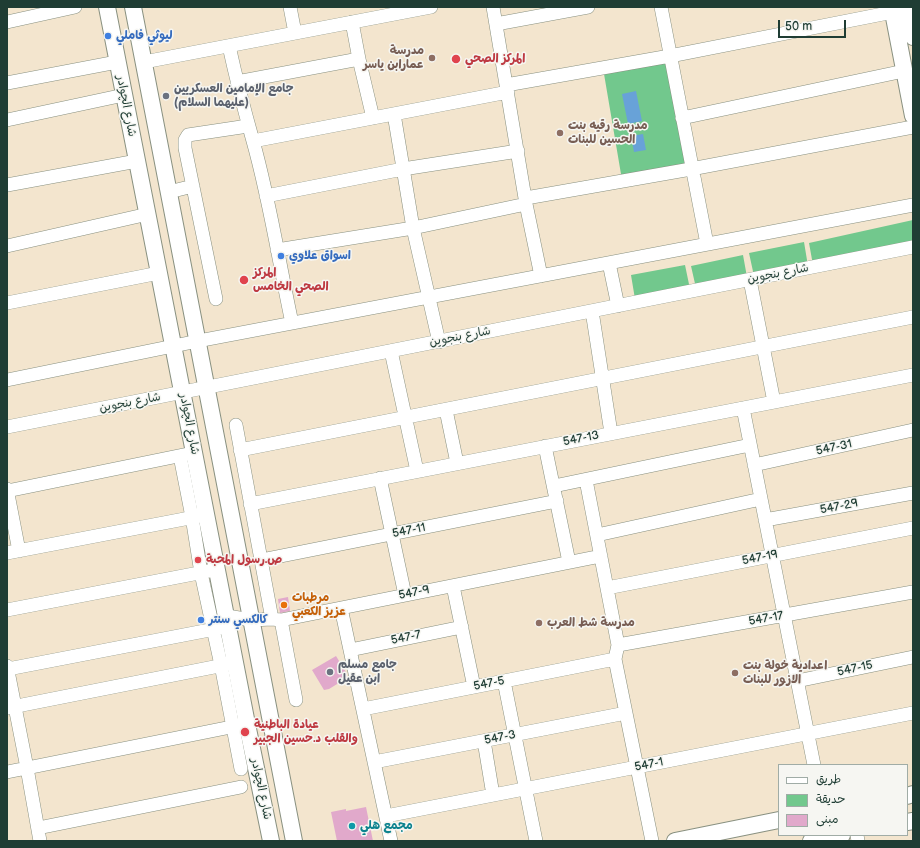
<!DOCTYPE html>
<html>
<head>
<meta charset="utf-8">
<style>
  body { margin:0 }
  #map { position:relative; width:920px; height:848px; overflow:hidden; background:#f3e5ce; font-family:"Balsamiq Sans","Playpen Sans Arabic",sans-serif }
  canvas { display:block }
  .frame { position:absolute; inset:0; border:8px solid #1f3d34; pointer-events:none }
  .legend { position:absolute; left:778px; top:764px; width:130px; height:72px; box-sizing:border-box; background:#f6f6f2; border:1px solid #a0aca6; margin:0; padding:5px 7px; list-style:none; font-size:12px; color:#1f3d34 }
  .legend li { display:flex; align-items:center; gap:8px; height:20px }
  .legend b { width:20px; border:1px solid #a0aca6 }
  .scale { position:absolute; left:778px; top:20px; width:68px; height:18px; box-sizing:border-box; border:2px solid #1f3d34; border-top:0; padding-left:5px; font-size:12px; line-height:14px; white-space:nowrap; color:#1f3d34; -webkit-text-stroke:3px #f6f6f2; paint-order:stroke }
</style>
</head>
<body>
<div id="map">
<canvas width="920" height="848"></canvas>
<div class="frame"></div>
<ul class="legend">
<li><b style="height:5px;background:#fff"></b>طريق</li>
<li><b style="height:11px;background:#72c88d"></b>حديقة</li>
<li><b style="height:11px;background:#e1a9cb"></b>مبنى</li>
</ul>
<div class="scale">50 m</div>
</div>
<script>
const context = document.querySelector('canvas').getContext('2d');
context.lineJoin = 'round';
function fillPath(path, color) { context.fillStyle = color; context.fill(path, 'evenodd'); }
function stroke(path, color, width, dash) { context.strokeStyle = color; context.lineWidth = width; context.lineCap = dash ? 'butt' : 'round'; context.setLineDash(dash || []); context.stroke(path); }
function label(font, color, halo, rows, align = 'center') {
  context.font = font + ' "Balsamiq Sans","Playpen Sans Arabic",sans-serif'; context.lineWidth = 3; context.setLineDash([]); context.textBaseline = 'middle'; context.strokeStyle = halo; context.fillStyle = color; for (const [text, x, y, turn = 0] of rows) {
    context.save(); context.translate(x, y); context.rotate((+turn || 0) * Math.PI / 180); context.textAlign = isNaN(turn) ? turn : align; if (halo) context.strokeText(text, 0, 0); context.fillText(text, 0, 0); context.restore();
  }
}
fillPath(new Path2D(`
  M670 56 691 169 622 180 603 68Z
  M913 220V246L813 265 809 243Z
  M804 242 808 266 754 276 749 253Z
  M743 255 747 277 696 288 691 266Z
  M685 265 690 289 635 299 631 275Z`), '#72c88d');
fillPath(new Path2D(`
  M636 91 642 121 628 124 622 94Z
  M643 134 646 150 634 152 631 136Z`), '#68a2d8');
fillPath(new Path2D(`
  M288 597 290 611 280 613 278 599Z
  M336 656 347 674V678L329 689 324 690 312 670Z
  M366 807 373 841H337L331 812 346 809V811Z`), '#e1a9cb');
const minor = new Path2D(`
  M290 7 295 33
  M493 7 526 204 541 276
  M661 7 707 244
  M7 22 75 7
  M352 22 359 59 373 118
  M496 24 588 7
  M229 46C236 78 244 109 253 141 270 201 279 263 292 323
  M144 62 431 7
  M237 82 359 59
  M7 83 117 62
  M506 85 670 56 893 12
  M394 114 413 228 439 342
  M682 118 904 71
  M7 120 124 95
  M253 141 508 92
  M7 185 137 161
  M169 192 193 186
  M266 196 403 169 518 151
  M526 198 691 169 913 127
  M7 246 148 214
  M277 250 413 228 526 204
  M609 263 618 306
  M750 280 774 402
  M216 299 185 148V140L188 135 248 126
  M7 303 159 273
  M592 311 611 433
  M391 351 417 471
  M7 380 198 341 913 205
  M743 408 814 765
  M446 410 457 463
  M236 425 272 619
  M7 427 913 247
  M545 446 569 562
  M240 450 913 317
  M180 456 192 517 201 573 221 665 241 769
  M754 465 913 430
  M380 478 405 595
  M586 480 618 645 615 659 652 841
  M554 486 750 445
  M7 489 19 551
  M7 491 188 454
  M250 504 913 375
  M765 520 913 493
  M597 535 761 499
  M7 553 200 516
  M261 560 557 501
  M453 586 474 687
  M607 588 913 528
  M341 608 391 841
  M7 610 209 571
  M227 616 251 620 272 619 281 620 601 556
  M281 620 296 700
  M618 645 913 592
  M350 650 462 627
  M7 666 27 768 40 841
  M8 669 220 628
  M504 681 536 841
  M797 681 913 657
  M7 708 229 664
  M363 709 615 659
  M484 741 493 795
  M374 762 626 713
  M7 772 241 725
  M386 816 913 713
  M38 828 241 787
  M857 835 858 841`);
const major = new Path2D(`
  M107 7 247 724 271 841
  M133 7 294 841
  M892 7 913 116
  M908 7 913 37
  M907 796 913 794
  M907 822 913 821
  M675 841 779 820
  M811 841 842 835`);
stroke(minor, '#899181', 14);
stroke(major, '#899181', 18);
stroke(minor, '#fff', 13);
stroke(major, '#fff', 16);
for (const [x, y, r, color] of [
  [108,36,4,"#3f7fe0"],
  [432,58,4,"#8d6e63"],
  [456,59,5,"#e0444e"],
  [166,96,4,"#6b7280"],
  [560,133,4,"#8d6e63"],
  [281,256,4,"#3f7fe0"],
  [244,280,5,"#e0444e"],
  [198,560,4,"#e0444e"],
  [284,605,4,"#e8710a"],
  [201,620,4,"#3f7fe0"],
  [539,623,4,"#8d6e63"],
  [330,672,4,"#6b7280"],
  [735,673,4,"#8d6e63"],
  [245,732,5,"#e0444e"],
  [352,826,4,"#0f9aa8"]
]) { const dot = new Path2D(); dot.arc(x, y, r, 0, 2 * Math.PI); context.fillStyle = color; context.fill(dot); stroke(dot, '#f6f6f2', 1.5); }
label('bold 12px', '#366cbe', '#f6f6f2', [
  ["ليوثي فاملي",116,36],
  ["اسواق علاوي",289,256],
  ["كالكسي سنتر",209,620]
], 'left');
label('bold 12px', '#785e54', '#f6f6f2', [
  ["مدرسة",424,51,"right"],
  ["عمارابن ياسر",424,65,"right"],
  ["مدرسة رقيه بنت",568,126],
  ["الحسين للبنات",568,140],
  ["مدرسة شط العرب",547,623],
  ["اعدادية خولة بنت",743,666],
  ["الازور للبنات",743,680]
], 'left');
label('bold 12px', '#be3a42', '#f6f6f2', [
  ["المركز الصحي",465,59],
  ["المركز",253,273],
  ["الصحي الخامس",253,287],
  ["ص.رسول المحبة",206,560],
  ["عيادة الباطنية",254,725],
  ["والقلب د.حسين الجبير",254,739]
], 'left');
label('bold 12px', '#5b616d', '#f6f6f2', [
  ["جامع الإمامين العسكريين",174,89],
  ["(عليهما السلام)",174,103],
  ["جامع مسلم",338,665],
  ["ابن عقيل",338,679]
], 'left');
label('12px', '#1f3d34', '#f6f6f2', [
  ["شارع الچوادر",126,106,79],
  ["شارع بنجوين",778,274,-11],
  ["شارع بنجوين",460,337,-11],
  ["شارع بنجوين",130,403,-11],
  ["شارع الچوادر",189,424,79],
  ["547-13",581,439,-11],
  ["547-31",834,448,-12],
  ["547-29",839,507,-11],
  ["547-11",409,531,-11],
  ["547-19",760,558,-11],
  ["547-9",414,593,-11],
  ["547-17",766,619,-10],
  ["547-7",406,638,-12],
  ["547-15",855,669,-12],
  ["547-5",489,684,-11],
  ["547-3",500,738,-11],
  ["547-1",649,765,-11],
  ["شارع الچوادر",261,789,78]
]);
label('bold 12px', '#c56008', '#f6f6f2', [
  ["مرطبات",292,598],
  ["عزيز الكعبي",292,612]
], 'left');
label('bold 12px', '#0d838f', '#f6f6f2', [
  ["مجمع هلي",360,826]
], 'left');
</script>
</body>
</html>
